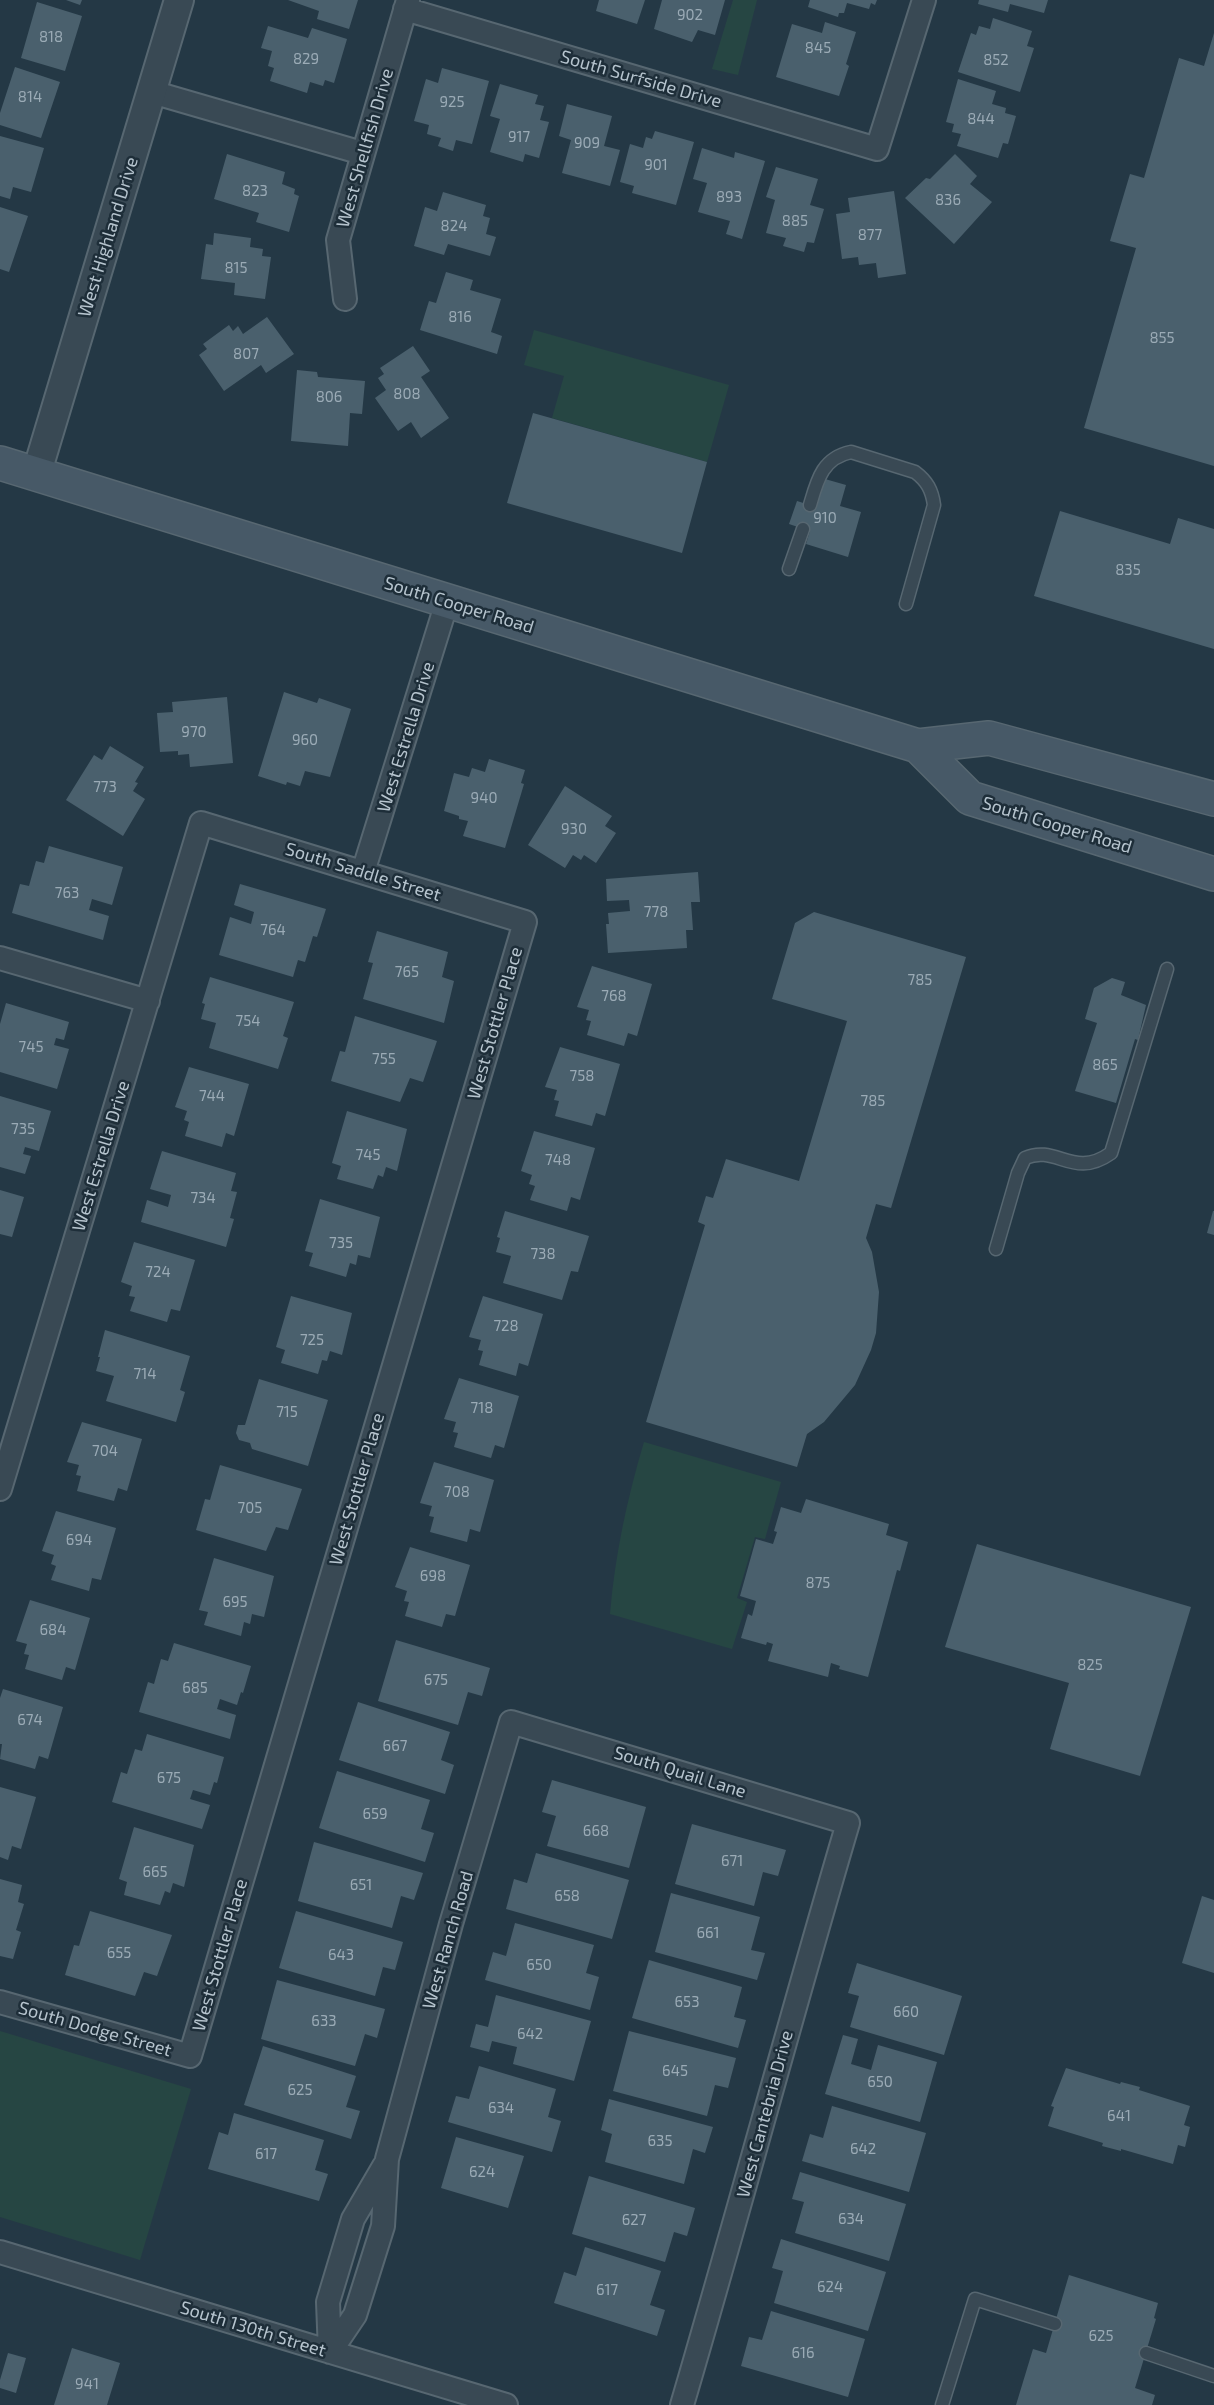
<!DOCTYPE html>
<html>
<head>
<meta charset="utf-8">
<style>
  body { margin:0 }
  canvas { display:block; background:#243845 }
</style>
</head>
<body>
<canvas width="1214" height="2405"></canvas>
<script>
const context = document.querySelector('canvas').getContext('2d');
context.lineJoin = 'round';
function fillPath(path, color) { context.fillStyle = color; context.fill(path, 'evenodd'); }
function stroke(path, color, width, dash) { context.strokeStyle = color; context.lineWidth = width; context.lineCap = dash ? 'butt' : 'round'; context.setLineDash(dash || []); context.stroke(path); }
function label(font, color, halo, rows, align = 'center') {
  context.font = font + ' "Exo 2",sans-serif'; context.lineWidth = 5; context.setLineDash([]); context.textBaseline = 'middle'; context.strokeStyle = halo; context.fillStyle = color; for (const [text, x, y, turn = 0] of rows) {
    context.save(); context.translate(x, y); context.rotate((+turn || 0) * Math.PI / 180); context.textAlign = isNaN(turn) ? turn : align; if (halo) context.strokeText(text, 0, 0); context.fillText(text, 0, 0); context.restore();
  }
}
fillPath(new Path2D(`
  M733 0H757L738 75 712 69Z
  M534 330 729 385 707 462 552 418 564 376 524 365Z
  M644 1442 781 1482 765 1539 755 1537 737 1598 747 1602 732 1649 610 1614C615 1555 627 1499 644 1442Z
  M0 2031 191 2089 140 2260 0 2217Z`), '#264643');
fillPath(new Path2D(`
  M66 0H82L80 5Z
  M288 0H358L349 29 317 19 319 11Z
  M599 0H645L637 24 596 11Z
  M662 0H725L715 35 698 30 692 42 654 29Z
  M810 0H877L875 5 871 3 869 9 847 3 844 13H839L838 17 808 7Z
  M979 0H1048L1044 13 1010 4 1008 12 978 4Z
  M37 2 82 16 65 71 21 58Z
  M993 18 1032 31 1027 46 1034 48 1020 92 958 72 971 33 976 35 979 26 990 29Z
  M825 22 856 32 846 64 849 66 839 96 776 77 792 24 822 33Z
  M268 26 308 38 312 28 347 39 334 83 325 80 323 86 310 82 307 93 270 81 274 68 268 66 272 51 261 48Z
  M1214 33V466L1084 428 1136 248 1110 241 1130 174 1144 178 1179 58 1204 66Z
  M15 67 60 82 41 138 0 125V113Z
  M442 68 489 81 472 144 456 140 453 151 438 146 441 138 427 134 429 125 414 121 426 79 438 83Z
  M958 79 996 91 992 104 1006 108 1005 113 1016 116 1008 144 1003 143 998 158 957 146 961 134 952 132 954 124 946 122Z
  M500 84 538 95 535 104 544 106 540 120 549 122 539 158 525 154 523 162 490 152 500 119 490 116Z
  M567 104 612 116 604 146 620 150 610 186 562 173 571 140 559 136Z
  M655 131 694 142 676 205 632 193 634 186 620 182 630 144 643 148 646 137 652 139Z
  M0 136 44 148 31 192 13 187 10 199 0 196Z
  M702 148 734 158 735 152 765 161 742 239 726 234 730 221 698 212 707 183 693 179Z
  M227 154 285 172 282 184 295 189 294 194 299 196 289 232 256 222 259 213 214 199Z
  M955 154 977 176 970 184 992 202 954 244 905 198 926 178 930 179Z
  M776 167 818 179 810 205 824 209 814 243 807 242 804 252 783 246 786 238 766 233 775 200 766 197Z
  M894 191 906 274 878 278 876 263 859 265 858 257 842 259 836 214 850 212 848 198Z
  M443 192 486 205 483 216 490 218 486 234 496 237 490 256 448 244 444 255 414 246 425 207 437 211Z
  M0 207 28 216 9 272 0 269Z
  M214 233 251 238 250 247 263 249 262 256 271 257 265 299 234 295 235 283 201 279 206 244 213 245Z
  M446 272 473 280 470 290 501 299 491 332 502 336 497 354 420 330 429 301 436 303Z
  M267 317 294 354 266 373 261 365 224 391 199 355 207 349 203 344 229 325 233 331 238 326 243 334Z
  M413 346 430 371 421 377 449 418 421 438 411 422 398 431 375 398 386 390 378 378 384 374 380 368Z
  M297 370 317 372 318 377 365 381 362 414 350 413 348 446 291 441Z
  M533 413 707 462 682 553 507 503Z
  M825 479 846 485 840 506 861 512 848 557 806 544 810 531 789 524 797 501 816 507Z
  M1060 511 1170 544 1178 518 1214 529V649L1034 596Z
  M284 692 317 703 319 698 351 709 330 777 305 771 300 786 287 782 286 785 258 776Z
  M227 697 233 763 190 767 189 754 178 755V751L160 752 157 713 173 712 172 702Z
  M110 746 144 767 135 782 138 783 133 791 145 799 123 836 66 800 94 755 102 760Z
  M489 759 525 770 521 783 524 784 505 848 463 836 468 821 459 819V816L444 811 454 773 469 777 472 768 485 772Z
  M565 786 612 816 605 826 616 833 596 863 584 855 581 860 573 855 565 868 528 845Z
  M49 846 123 867 112 905 92 899 89 910 109 916 103 940 12 913 20 884 29 886 36 861 44 863Z
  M698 872 700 902H691L693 930H686L687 948 608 953 606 924H609L608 913 630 911 629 900 607 901 606 879Z
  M240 884 326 909 317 937 313 936 305 962 298 960 293 977 219 955 230 917 251 924 254 912 234 905Z
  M814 912 966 957 891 1208 876 1204 866 1238 872 1252 879 1292 876 1333 871 1350 855 1385 824 1422 807 1434 797 1467 646 1422 705 1225 698 1222 706 1196 713 1198 726 1159 799 1181 847 1021 772 999 795 923Z
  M377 931 448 952 442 977 454 981 444 1023 363 999 373 963 368 962Z
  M592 966 652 984 637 1036 628 1033 624 1046 587 1035 591 1021 586 1020 589 1010 577 1007Z
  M210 977 294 1002 283 1036 288 1038 278 1069 209 1048 216 1023 201 1019 205 1004 202 1003Z
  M1112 978 1125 982 1121 995 1146 1005 1138 1040 1135 1039 1116 1103 1075 1091 1097 1023 1085 1019 1094 988Z
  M6 1003 69 1022 64 1040 56 1038 54 1045 69 1049 57 1089 0 1072V1024Z
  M355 1016 437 1041 423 1082 410 1078 400 1102 331 1081 340 1051 345 1052Z
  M560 1047 620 1064 605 1116 596 1113 592 1126 555 1116 559 1101 554 1100 557 1090 545 1087Z
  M189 1067 249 1084 234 1136 226 1133 222 1147 185 1136 189 1122 184 1120 187 1111 175 1107Z
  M0 1096 51 1111 39 1151 25 1147 23 1154 31 1156 25 1174 0 1167Z
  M347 1111 407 1129 397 1171 386 1167 383 1177 378 1175 373 1189 337 1179 341 1166 332 1163Z
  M534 1131 595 1148 580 1200 571 1197 567 1211 530 1200 535 1186 529 1184 532 1175 521 1171Z
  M162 1151 236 1173 231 1191 237 1192 230 1218 234 1219 226 1247 141 1222 147 1200 168 1207 171 1195 150 1189Z
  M0 1190 24 1197 12 1237 0 1234Z
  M320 1199 380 1217 370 1258 358 1255 356 1265 350 1263 346 1277 309 1266 313 1253 305 1251Z
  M505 1211 589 1236 578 1272 571 1271 562 1300 503 1283 511 1256 496 1252 500 1238 497 1237Z
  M1213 1211H1214V1235L1207 1233Z
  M134 1242 195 1260 180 1311 171 1309 167 1322 130 1311 135 1297 129 1296 132 1286 121 1282Z
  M291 1296 352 1313 342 1355 330 1351 327 1361 322 1360 318 1374 281 1363 285 1350 276 1347Z
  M483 1296 543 1314 528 1366 519 1363 516 1376 479 1365 483 1351 478 1350 481 1340 469 1337Z
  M105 1330 190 1356 180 1390 185 1392 176 1422 106 1401 114 1376 96 1371 100 1357H98Z
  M459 1378 519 1396 504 1448 495 1445 491 1458 454 1447 458 1433 453 1432 456 1422 444 1419Z
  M259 1379 328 1400 308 1466 252 1449 250 1443 239 1440 236 1433 238 1425H245Z
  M82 1422 142 1439 127 1491 118 1488 114 1501 77 1491 81 1476 76 1475 79 1465 67 1462Z
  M434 1462 494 1480 480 1532 470 1529 467 1542 430 1532 434 1517 429 1516 432 1506 420 1503Z
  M220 1465 302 1489 288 1530 276 1527 266 1551 196 1530 205 1499 210 1500Z
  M806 1499 889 1524 886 1535 908 1542 900 1571 897 1570 868 1677 839 1669 840 1666 831 1663 828 1677 768 1661 773 1644 767 1642 766 1645 741 1638 748 1614 752 1616 756 1601 740 1596 756 1539 773 1544 777 1532 774 1531 781 1507 801 1513Z
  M56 1511 116 1528 101 1580 92 1578 89 1591 51 1580 56 1566 51 1564 54 1555 42 1551Z
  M977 1544 1191 1607 1140 1776 1050 1749 1069 1683 945 1647Z
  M410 1547 470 1565 455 1616 446 1614 442 1627 405 1616 409 1602 404 1601 407 1591 395 1587Z
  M214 1558 274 1576 264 1617 252 1614 250 1624 244 1622 241 1636 204 1625 208 1612 199 1610Z
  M30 1600 90 1618 75 1670 66 1667 62 1680 25 1669 29 1655 24 1654 27 1644 16 1641Z
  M396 1640 490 1668 482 1696 468 1692 458 1725 378 1701Z
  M174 1643 251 1666 243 1693 241 1692 237 1705 220 1699 217 1709 236 1715 230 1739 139 1712 148 1682 154 1684 161 1659 168 1661Z
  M3 1689 63 1707 48 1759 39 1756 35 1769 0 1759 2 1744H0V1698Z
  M358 1702 450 1732 441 1760 454 1765 445 1794 339 1760Z
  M147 1734 224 1757 217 1783 214 1782 210 1795 193 1790 190 1799 210 1805 202 1829 112 1802 121 1772 127 1774 135 1749 142 1751Z
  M337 1771 430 1800 421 1829 434 1833 425 1862 319 1828Z
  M552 1780 646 1807 629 1868 547 1846 556 1816 542 1812Z
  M0 1787 36 1797 21 1849 12 1846 8 1860 0 1857Z
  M692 1824 786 1850 778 1876 763 1872 754 1906 675 1884Z
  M134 1827 194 1845 184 1887 173 1883 170 1893 165 1891 160 1905 124 1895 127 1882 119 1879Z
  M314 1842 423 1873 414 1900 401 1896 392 1928 298 1901Z
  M536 1853 629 1880 612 1939 506 1909 514 1879 527 1883Z
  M0 1879 22 1885 18 1902 24 1904 16 1930 21 1932 13 1959 0 1956Z
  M671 1893 760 1917 751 1950 765 1953 757 1980 655 1952Z
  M1202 1896 1214 1900V1973L1182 1963Z
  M90 1911 172 1935 157 1976 144 1972 135 1996 65 1975 74 1945 79 1946Z
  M296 1911 403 1942 395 1970 383 1967 375 1996 279 1968Z
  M515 1923 594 1945 586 1973 599 1977 590 2010 485 1980 493 1952 506 1956Z
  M649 1960 742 1987 734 2017 746 2020 738 2048 632 2018Z
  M857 1963 962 1996 944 2055 850 2027 859 1996 848 1993Z
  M277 1980 385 2009 377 2038 365 2034 355 2066 261 2039Z
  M496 1995 591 2021 574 2081 513 2064 517 2047 492 2041 489 2052 470 2047 476 2024 488 2027Z
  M629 2031 736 2058 728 2088 715 2085 707 2116 613 2091Z
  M843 2035 858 2039 851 2064 871 2070 878 2045 937 2062 920 2122 825 2094Z
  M263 2046 356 2076 346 2107 360 2111 351 2139 244 2105Z
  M479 2066 556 2089 548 2117 561 2121 552 2152 448 2122 456 2096 469 2099Z
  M1066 2068 1120 2084 1121 2082 1140 2087 1139 2090 1190 2106 1184 2125 1190 2127 1185 2147 1178 2145 1173 2164 1121 2149V2151L1102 2146 1103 2143 1048 2126 1054 2107 1051 2106Z
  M609 2099 713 2127 705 2153 693 2149 684 2184 605 2162 612 2134 601 2130Z
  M832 2106 926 2133 909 2192 802 2161 810 2134 823 2138Z
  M234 2113 324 2140 315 2170 328 2174 319 2201 208 2169 219 2132 228 2135Z
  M456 2137 524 2156 508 2208 441 2188Z
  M800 2172 906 2204 889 2261 795 2233 804 2202 792 2199Z
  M589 2176 695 2208 687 2236 674 2232 665 2262 572 2234Z
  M781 2239 886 2272 868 2331 774 2303 783 2271 772 2268Z
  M585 2247 661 2271 650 2305 665 2310 657 2336 554 2303 564 2272 576 2276Z
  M1069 2275 1158 2303 1154 2318 1156 2319 1135 2388 1155 2395 1152 2405H1016L1033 2349 1046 2353Z
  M771 2311 865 2339 848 2397 741 2366 749 2337 762 2340Z
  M72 2348 120 2363 107 2405H54Z
  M8 2353 26 2358 16 2393 0 2388V2380Z`), '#4a606d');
const service = new Path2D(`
  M810 505C817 481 822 458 851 452L915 472C927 481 932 490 934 505L906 604
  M789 569 803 529
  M996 1249 1018 1173 1025 1158C1057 1144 1073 1180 1111 1153L1167 969
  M1146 2353 1214 2376
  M942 2405 975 2299 1055 2324`);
const minor = new Path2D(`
  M405 9 877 149 924 0
  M152 92 362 153
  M345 299 338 240 408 0
  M363 872 447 602
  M0 958 148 1001
  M0 1489 201 823 525 922 190 2056 0 2002
  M0 2252 506 2405
  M330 2352 355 2315 383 2226 387 2159 451 1924 511 1722 848 1823C791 2016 739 2211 682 2405
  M330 2352 328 2302 353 2219 384 2166`);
const tertiary = new Path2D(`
  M36 475 179 0`);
const secondary = new Path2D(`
  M0 463 918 746 989 738 1214 799
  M918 746 970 798 1214 874`);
stroke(service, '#576771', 15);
stroke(minor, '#576771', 26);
stroke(tertiary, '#576771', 32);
stroke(secondary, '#576771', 36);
stroke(service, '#394954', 12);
stroke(minor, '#394954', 22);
stroke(tertiary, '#394954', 28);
stroke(secondary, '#475967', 33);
label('15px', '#9babb6', null, [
  ["902",690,15],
  ["818",51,37],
  ["845",818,48],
  ["829",306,59],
  ["852",996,60],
  ["814",30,97],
  ["925",452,102],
  ["844",981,119],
  ["917",519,137],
  ["909",587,143],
  ["901",656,165],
  ["823",255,191],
  ["893",729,197],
  ["836",948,200],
  ["885",795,221],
  ["824",454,226],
  ["877",870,235],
  ["815",236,268],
  ["816",460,317],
  ["855",1162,338],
  ["807",246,354],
  ["808",407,394],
  ["806",329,397],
  ["910",825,518],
  ["835",1128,570],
  ["970",194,732],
  ["960",305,740],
  ["773",105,787],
  ["940",484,798],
  ["930",574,829],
  ["763",67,893],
  ["778",656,912],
  ["764",273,930],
  ["765",407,972],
  ["785",920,980],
  ["768",614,996],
  ["754",248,1021],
  ["745",31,1047],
  ["755",384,1059],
  ["865",1105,1065],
  ["758",582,1076],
  ["744",212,1096],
  ["785",873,1101],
  ["735",23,1129],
  ["745",368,1155],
  ["748",558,1160],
  ["734",203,1198],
  ["735",341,1243],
  ["738",543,1254],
  ["724",158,1272],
  ["728",506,1326],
  ["725",312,1340],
  ["714",145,1374],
  ["718",482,1408],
  ["715",287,1412],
  ["704",105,1451],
  ["708",457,1492],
  ["705",250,1508],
  ["694",79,1540],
  ["698",433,1576],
  ["875",818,1583],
  ["695",235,1602],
  ["684",53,1630],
  ["825",1090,1665],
  ["675",436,1680],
  ["685",195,1688],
  ["674",30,1720],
  ["667",395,1746],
  ["675",169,1778],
  ["659",375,1814],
  ["668",596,1831],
  ["671",732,1861],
  ["665",155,1872],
  ["651",361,1885],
  ["658",567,1896],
  ["661",708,1933],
  ["655",119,1953],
  ["643",341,1955],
  ["650",539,1965],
  ["653",687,2002],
  ["660",906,2012],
  ["633",324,2021],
  ["642",530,2034],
  ["645",675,2071],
  ["650",880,2082],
  ["625",300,2090],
  ["634",501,2108],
  ["641",1119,2116],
  ["635",660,2141],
  ["642",863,2149],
  ["617",266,2154],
  ["624",482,2172],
  ["634",851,2219],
  ["627",634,2220],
  ["624",830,2287],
  ["617",607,2290],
  ["625",1101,2336],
  ["616",803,2353],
  ["941",87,2384]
]);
label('18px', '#b6c4ce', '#1e2e39', [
  ["South Surfside Drive",641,79,16],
  ["West Shellfish Drive",365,148,-74],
  ["West Highland Drive",108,237,-73],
  ["South Cooper Road",459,605,17],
  ["West Estrella Drive",406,737,-73],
  ["South Cooper Road",1057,825,17],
  ["South Saddle Street",363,872,17],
  ["West Stottler Place",495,1023,-74],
  ["West Estrella Drive",101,1156,-73],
  ["West Stottler Place",357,1489,-74],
  ["South Quail Lane",680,1772,17],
  ["West Ranch Road",448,1940,-74],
  ["West Stottler Place",220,1955,-74],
  ["South Dodge Street",95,2029,16],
  ["West Cantebria Drive",765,2114,-75],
  ["South 130th Street",253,2329,17]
]);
</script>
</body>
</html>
